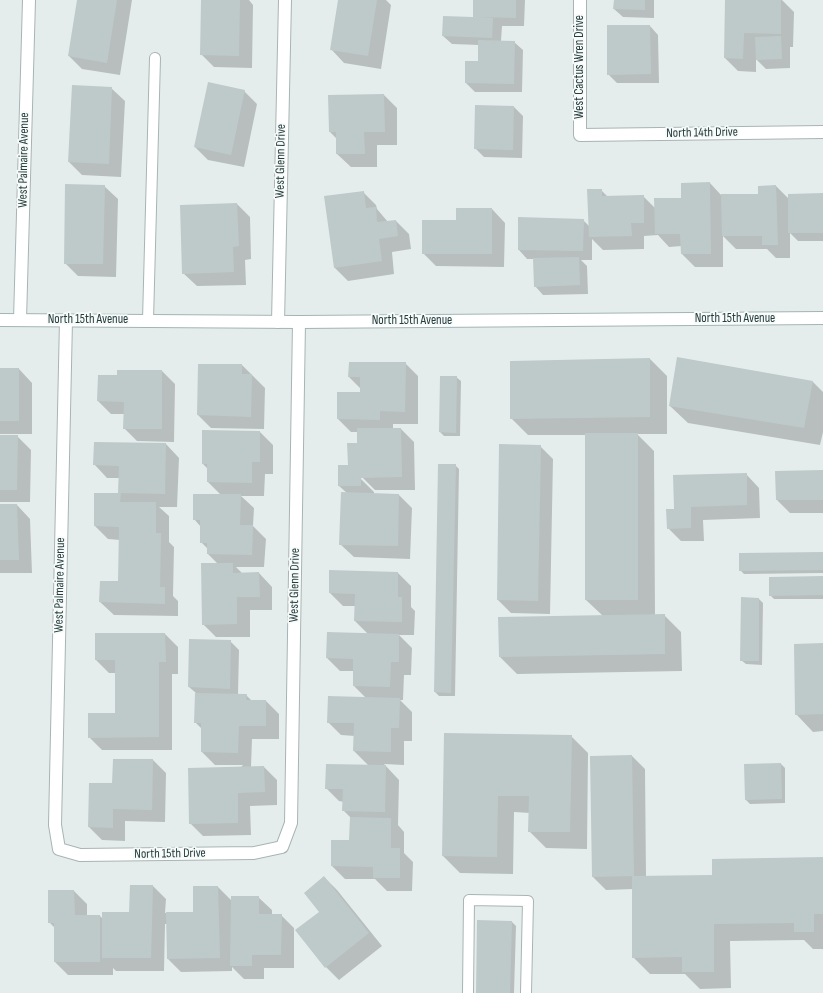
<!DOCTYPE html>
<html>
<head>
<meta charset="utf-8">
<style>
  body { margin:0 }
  canvas { display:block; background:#e5edec }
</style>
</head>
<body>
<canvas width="823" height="993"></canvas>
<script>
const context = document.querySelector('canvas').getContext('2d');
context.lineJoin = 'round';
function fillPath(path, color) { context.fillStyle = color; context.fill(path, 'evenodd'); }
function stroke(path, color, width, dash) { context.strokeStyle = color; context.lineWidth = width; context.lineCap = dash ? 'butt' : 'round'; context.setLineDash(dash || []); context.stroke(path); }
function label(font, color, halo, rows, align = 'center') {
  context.font = font + ' "Sofia Sans Condensed",sans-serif'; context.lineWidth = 3.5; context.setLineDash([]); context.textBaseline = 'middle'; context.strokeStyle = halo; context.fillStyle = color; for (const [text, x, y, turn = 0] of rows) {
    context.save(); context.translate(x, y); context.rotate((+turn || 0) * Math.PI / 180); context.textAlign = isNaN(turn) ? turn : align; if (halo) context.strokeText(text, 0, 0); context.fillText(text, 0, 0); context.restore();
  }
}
fillPath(new Path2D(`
  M78 0H132L120 75 82 69 69 56Z
  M202 0H249L253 5 252 68 214 67 201 54Z
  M339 0H386L391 5 381 69 344 63 331 49Z
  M474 0H525L524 26H502L501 41 514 42 523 50 522 92H475L466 83V62H479V45L452 44 443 36 474 19Z
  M615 0H654V18L623 17 614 9Z
  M726 0H782L794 12 793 47H790V68L766 69 756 59V72L738 71 725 58Z
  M650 26 658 35 659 83H617L608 74Z
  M111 88 125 101 121 177 82 175 69 162Z
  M244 91 257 104 244 167 208 160 195 147Z
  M384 95 397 108V145H377V167H351L337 154V139L330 132Z
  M514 107 523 116 522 158 484 157 475 148Z
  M710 183 721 195H759L776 186 789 199 823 194V241H798L790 233V258H776L767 249H736L723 236V267H695L682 254V246L669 247 658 235 644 236V249L603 250 592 239V260H581L587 266 588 294 543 295 535 286 534 259H527L519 250 583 220 589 226 601 190 608 197 643 196 655 208 682 199Z
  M104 186 118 199 116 277 78 276 65 263Z
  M363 192 376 205 377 209 388 222 396 221 409 234 411 249 392 252 394 274 348 281 334 267Z
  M237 204 250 217 251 259 245 260 246 285 197 286 183 273Z
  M492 209 505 223 504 267 436 266 423 253 457 221Z
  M650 359 667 376V434H637L654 451 655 615H664L681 632 682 671 517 674 500 657 603 616 586 600V435H528L511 418Z
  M405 363 418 376V424H393V429H401L414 442 415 490H375L362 477H359L374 492V494L399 495 412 508 410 559 354 557 340 544 347 493 339 486 358 444V432H351L338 419 361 393V389L349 377Z
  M242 365 265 388 264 429 211 428 198 415Z
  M0 369H19L32 383V434H0Z
  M162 371 175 384 174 442 137 441 124 428V414H111L98 401 99 376H118Z
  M456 377 461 381 460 436H444L440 432Z
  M813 382 823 392V432L820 445 688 423 670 406Z
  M260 432 273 445V474H265L264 496H241L254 508 253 526 266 539 264 567H236L243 574 259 573 272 587V610H250V637H216L203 624 218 564 208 554V549L201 542V527L194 519 221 495 208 482V469L203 464Z
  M0 436H17L31 450 30 502H0Z
  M166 444 179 458 177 507H159L169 516V542L174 547 173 596 178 601V616L114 615 100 602 119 582 120 540 108 539 95 526V494H119V478H107L94 464Z
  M540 446 553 459 550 614 511 613 498 600Z
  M455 465 459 469 455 696H439L435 692Z
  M823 471V513H790L777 500 776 472Z
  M746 474 759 488 760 518 703 520 704 541H681L668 528 675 510Z
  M0 505H17L30 519 32 573H0Z
  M823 553V573L744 574 740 570Z
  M398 573 411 586V607L415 611 414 635H399L412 648 411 675H404L403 700H400L412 712V741H404V765L384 764 399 780 398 825 404 832V853L413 862 412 891H387L375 879H345L332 866 350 841 351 818 343 810 344 802 339 801 326 788 369 766 354 751 355 736 341 735 328 722 366 698 354 686V671H340L327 658 368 634 355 621V606H343L330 593Z
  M823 577V599H774L770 595Z
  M759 599 763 603 762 665 746 664 741 660Z
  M165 634 178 647V674H172V750H102L89 737 116 714V673H109L96 660Z
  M230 641 239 650 238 695H246L252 701H266L279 714V739H252L251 767H264L277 780V805L250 806 251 835 203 836 190 823 243 765H215L202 752V729L195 722 196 693 189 687Z
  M823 644V731L813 732 796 714Z
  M445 734 571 736 588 753 587 849 546 848 529 831 530 813 514 812 513 874 460 873 443 856Z
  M632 756 645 769 646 877 713 876 823 858V949H813L804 940 730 941 731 988 700 989 685 974H650L633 957V889L606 890 593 877Z
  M153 760 166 773 165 822 125 821V841L102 840 89 827 113 784Z
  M781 764 785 768V803L750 804 746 800Z
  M324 877 337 890 382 946 339 980 326 967 320 912Z
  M153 886 166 899 165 913H194L218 887 232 901 258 897 272 910V915H281L294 928V968H264V979H244L232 967V971L181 972 168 959 167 924H165L164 971H116L113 968V975H68L55 962V928L49 922 74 891 87 904V916H100L103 919 130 913Z
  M512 922 516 926 514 993H477Z`), '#0003');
fillPath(new Path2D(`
  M77 0H117L107 63 68 56Z
  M201 0H240L239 56 200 55Z
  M338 0H377L368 56 330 50Z
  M473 0H516V18L476 17 493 18 492 38 442 36 443 16 473 17Z
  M614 0H645V10L613 9Z
  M725 0H781V34L744 33 743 59 724 58Z
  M607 25H650L651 74 607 75Z
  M781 36 782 59 756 60 755 37Z
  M478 40 515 41 514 84 465 83V61H478Z
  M208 82 245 90 231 155 194 147Z
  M72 85 112 87 109 164 68 162Z
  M384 94 385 132H364L365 154H336V132H329L328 95Z
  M475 105 514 106 513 150 474 149Z
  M710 182 711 254H681L680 234H655L654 198H681V183Z
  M65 184 105 185 103 264H64Z
  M776 185 778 245H762V236H722L721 194H758V186Z
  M587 189H602V196L644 195V223H631L632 236 589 237Z
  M364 191 366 208 376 207 377 222 396 220 398 236 379 239 382 261 334 268 324 196Z
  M823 193V233H788V194Z
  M237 203 239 246 233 247 234 272 182 274 180 205Z
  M456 208H492V254H422V220H456Z
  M518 217 584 219 583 251 518 250Z
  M579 257 580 285 534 287 533 258Z
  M677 357 813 381 804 428 669 406Z
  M650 358V417L510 419V361Z
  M349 362H406L405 412 380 411V420L337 419V392H360V377H348Z
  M198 364H242V374H252L251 417 197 415Z
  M0 368H19V421H0Z
  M117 370H162V429H123L124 402 97 401 98 375H117Z
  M440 376H457L456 433 439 432Z
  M357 428H401L402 477 361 478V486H338V465H348L347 443H357Z
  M202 430 260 431V462H252V483L207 482V464H202Z
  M585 433H638V600H585Z
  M0 435H18L17 490H0Z
  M94 442 166 443 165 494 121 493 120 502H156V533H161L160 587H165V604L99 602 100 581H118L119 527 94 526V493H118L119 466 93 465Z
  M499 444 541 445 538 601 497 600Z
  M438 464H456L451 693 434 692Z
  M823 470V500H776L775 471Z
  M747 473V505L691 507V528L667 529 666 509H674L673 475Z
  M341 492 399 494 398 546 339 545Z
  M193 494H241L240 525H253L252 555 207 554V543H200V520H193Z
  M0 504H17L19 560H0Z
  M823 552V570L739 571V553Z
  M201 563H233V573L259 572 260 597H237V624L202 625Z
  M329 570 398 572V597H402V622L354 621 355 594 329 593Z
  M823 576V595L769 596V577Z
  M741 597 759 598V661H740Z
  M665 614V654L499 657 498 617Z
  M327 632 399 634V662H391L390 687 353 686V659L326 658Z
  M95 633H165L166 662H159V737L88 738V713H115V660H95Z
  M189 639 231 640 230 689 188 687Z
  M823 643V714L795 715 794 644Z
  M195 693 247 694 246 700H266V726H239L238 753 201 752V723H194Z
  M328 696 400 698 399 728H391V752L353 751 354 723H327Z
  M444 733 572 735 570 832H528L529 796H498L497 857 442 856Z
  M632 755 634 876 712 875V859L823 857V914H814V932H794V923L714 924V972H682V957L632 958V876L592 877 590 756Z
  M113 759H153L152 810 113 809V828L88 827 89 783H112Z
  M781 763 782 799 745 800 744 764Z
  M326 764 386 765 385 812 342 811 343 789H325Z
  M264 766 265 792 238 793V823L189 824 188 768Z
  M350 817 391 818V848H400V878H373V867L331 866V840H349Z
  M324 876 369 933 325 968 295 930 319 912 304 893Z
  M130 885H153L151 958H102V912H129Z
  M193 886H218L220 958 167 959 166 912H193Z
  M48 890H74L75 915H100V962H54V923H48Z
  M231 896H259V914H282L281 955H252V966H230Z
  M477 920 512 921 510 993H476Z`), '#becac9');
const lane = new Path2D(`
  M148 320 155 58
  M468 993 469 900 528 901 526 993`);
const street = new Path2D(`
  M580 0V135L823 132
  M20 320 29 0
  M66 320 55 825 59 849 80 855 254 853 282 847 291 823 299 322
  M278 322 285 0`);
const secondary = new Path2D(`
  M0 320 299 322 823 318`);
stroke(lane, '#a8b4b4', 12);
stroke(street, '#a8b4b4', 14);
stroke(secondary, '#a2b4b4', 14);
stroke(lane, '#fff', 10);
stroke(street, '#fff', 12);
stroke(secondary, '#fff', 12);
label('13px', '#263c3d', '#f6faf9', [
  ["West Cactus Wren Drive",580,67,-90],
  ["North 14th Drive",702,133,-1],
  ["West Palmaire Avenue",24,160,-89],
  ["West Glenn Drive",281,161,-89],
  ["North 15th Avenue",735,319],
  ["North 15th Avenue",88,320],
  ["North 15th Avenue",412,321],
  ["West Palmaire Avenue",60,585,-89],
  ["West Glenn Drive",295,585,-89],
  ["North 15th Drive",170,854,-1]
]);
</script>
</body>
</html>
